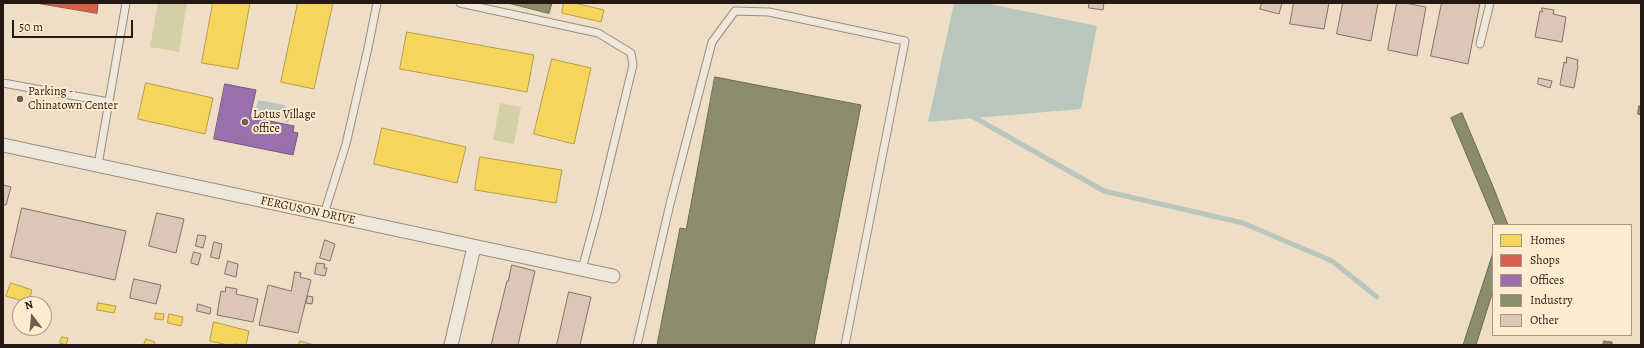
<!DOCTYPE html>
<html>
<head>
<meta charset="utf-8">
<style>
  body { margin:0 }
  #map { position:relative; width:1644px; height:348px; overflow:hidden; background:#eedec6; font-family:Alegreya,serif }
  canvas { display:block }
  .frame { position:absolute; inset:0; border:4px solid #251913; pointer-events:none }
  .legend { position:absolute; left:1492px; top:224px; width:140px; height:112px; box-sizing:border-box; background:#feecd0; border:1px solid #a79884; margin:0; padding:5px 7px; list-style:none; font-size:12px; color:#251913 }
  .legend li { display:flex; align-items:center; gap:8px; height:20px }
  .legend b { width:20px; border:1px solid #a79884 }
  .north { position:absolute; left:12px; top:296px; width:40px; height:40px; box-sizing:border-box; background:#feecd0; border:1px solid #a79884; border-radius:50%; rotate:344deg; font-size:11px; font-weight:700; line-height:16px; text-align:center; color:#251913 }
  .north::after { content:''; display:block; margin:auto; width:14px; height:18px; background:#6b5e52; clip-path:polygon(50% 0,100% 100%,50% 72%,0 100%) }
  .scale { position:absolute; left:12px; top:20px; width:121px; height:18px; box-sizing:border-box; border:2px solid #251913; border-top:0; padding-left:5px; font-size:12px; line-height:14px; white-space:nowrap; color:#251913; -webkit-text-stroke:3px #feecd0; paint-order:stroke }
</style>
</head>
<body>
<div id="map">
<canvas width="1644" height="348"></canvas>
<div class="frame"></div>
<ul class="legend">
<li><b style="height:11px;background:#f6d55c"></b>Homes</li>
<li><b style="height:11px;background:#d6604d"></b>Shops</li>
<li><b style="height:11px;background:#9970ab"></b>Offices</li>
<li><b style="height:11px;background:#8c8c6e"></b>Industry</li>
<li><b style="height:11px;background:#dbc6b7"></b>Other</li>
</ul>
<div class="north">N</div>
<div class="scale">50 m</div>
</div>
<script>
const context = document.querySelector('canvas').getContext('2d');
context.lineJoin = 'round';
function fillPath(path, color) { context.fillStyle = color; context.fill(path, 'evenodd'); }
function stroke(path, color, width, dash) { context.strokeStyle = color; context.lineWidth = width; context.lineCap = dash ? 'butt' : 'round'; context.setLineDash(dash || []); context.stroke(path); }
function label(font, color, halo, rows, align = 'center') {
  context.font = font + ' Alegreya,serif'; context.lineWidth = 4; context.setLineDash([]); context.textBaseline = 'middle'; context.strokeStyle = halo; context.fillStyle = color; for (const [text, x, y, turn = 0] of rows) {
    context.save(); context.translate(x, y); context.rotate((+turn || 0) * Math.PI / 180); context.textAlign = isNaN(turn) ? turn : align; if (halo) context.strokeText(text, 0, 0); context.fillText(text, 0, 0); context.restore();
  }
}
fillPath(new Path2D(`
  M158 3H187L179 52 150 47Z
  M500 103 521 107 514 144 493 140Z`), '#d5cfa7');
fillPath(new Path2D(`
  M954 3H985L1097 26 1081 109 928 122Z
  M258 100 284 105 293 118 286 123 282 116 255 112Z`), '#b9c6bc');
const homes = new Path2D(`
  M213 3H250L238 69 202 63Z
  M298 3H333L314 89 281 82Z
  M564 3H574L604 10 601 22 562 13Z
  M407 32 534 55 527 92 400 69Z
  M552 59 591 68 574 144 534 134Z
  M146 83 213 98 205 134 138 119Z
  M382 128 466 147 457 183 374 164Z
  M480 157 562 170 556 203 475 190Z
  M11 283 32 290 28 303 6 296Z
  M98 303 116 306 114 313 97 310Z
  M156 313 164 314 163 320 155 319Z
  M169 314 183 317 181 326 168 323Z
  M214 322 249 331 246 345 235 344V345H228L210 341Z
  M62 337 68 338 66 345 60 343Z
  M146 339 155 342 154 345H144Z
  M300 341 314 345H299Z`);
fillPath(homes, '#f6d55c');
stroke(homes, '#b79d46', 1);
const shops = new Path2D(`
  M36 3H98L97 13Z`);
fillPath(shops, '#d6604d');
stroke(shops, '#a14b3c', 1);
const offices = new Path2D(`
  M225 84 256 90 250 117 294 126 293 132 298 133 293 155 214 139Z`);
fillPath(offices, '#9970ab');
stroke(offices, '#76567d', 1);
const industry = new Path2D(`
  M508 3H552L549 13Z
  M715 77 861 105 814 345H657L680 228 686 229Z
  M1639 106H1641V115L1638 114Z
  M1462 113 1494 189 1508 225H1496L1451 118Z
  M1493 248V291L1476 345H1463L1492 256Z
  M1604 341 1612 342V345H1603Z`);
fillPath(industry, '#8c8c6e');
stroke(industry, '#6d6a53', 1);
stroke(new Path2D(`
  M970 115 1104 191 1243 223 1332 261 1377 297`), '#b9c6bc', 5);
const building = new Path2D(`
  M1089 3H1104L1103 10 1089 8Z
  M1262 3H1282L1279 14 1260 9Z
  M1294 3H1329L1324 29 1290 24Z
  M1343 3H1378L1371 41 1337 34Z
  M1397 3H1405L1426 7 1417 56 1388 50Z
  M1442 3H1480L1468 64 1431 56Z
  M1542 8 1554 10 1553 14 1566 17 1562 42 1535 37 1540 11 1542 12Z
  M1567 57 1578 60 1577 65 1578 66 1574 88 1560 85 1564 62 1566 63Z
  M1539 78 1552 81 1550 88 1538 84Z
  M3 185 11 187 6 205H3Z
  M22 208 126 231 115 280 11 257Z
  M157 213 184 219 176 253 149 246Z
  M198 235 206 236 203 248 196 246Z
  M325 240 335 244 330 261 320 258Z
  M214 242 222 244 219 259 211 257Z
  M194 252 201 254 198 265 191 263Z
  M228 261 238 264 236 277 225 274Z
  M317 263 325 264 324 268H327L325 276 315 274Z
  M512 265 535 271 518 345H491L507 281H508Z
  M295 272 301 273 300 277 311 280 298 333 259 325 268 285 291 291Z
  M134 279 161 285 156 304 130 298Z
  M226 287 237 289 236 294 258 299 253 322 217 315 221 291 225 292Z
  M569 292 591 297 580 345H557Z
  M308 296 313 297 312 304 306 303Z
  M198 304 211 308 210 314 197 311Z`);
fillPath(building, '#dbc6b7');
stroke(building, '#7c7367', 1);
const service = new Path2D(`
  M460 3 598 33 631 53 633 65 597 214 582 269
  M1480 44 1490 3
  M3 83 109 102
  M98 165 126 3
  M324 214 346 144 368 48 377 3
  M637 345 670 204 712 42 735 11 769 12 905 41 845 345`);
const minor = new Path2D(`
  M3 145 613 276
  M451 345 474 247`);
stroke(service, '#988d80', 9);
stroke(minor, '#988d80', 15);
stroke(service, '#efe7db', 7);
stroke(minor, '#efe7db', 13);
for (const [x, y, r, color] of [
  [20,99,4,"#6b5e52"],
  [245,122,4,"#6b5e52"]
]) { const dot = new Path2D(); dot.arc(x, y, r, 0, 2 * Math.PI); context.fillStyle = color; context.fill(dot); stroke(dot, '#feecd0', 1.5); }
label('12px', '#251913', '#feecd0', [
  ["Parking -",28,92],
  ["Chinatown Center",28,106],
  ["Lotus Village",253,115],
  ["office",253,129]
], 'left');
label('12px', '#251913', '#feecd0', [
  ["FERGUSON DRIVE",308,211,12]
]);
</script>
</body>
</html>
